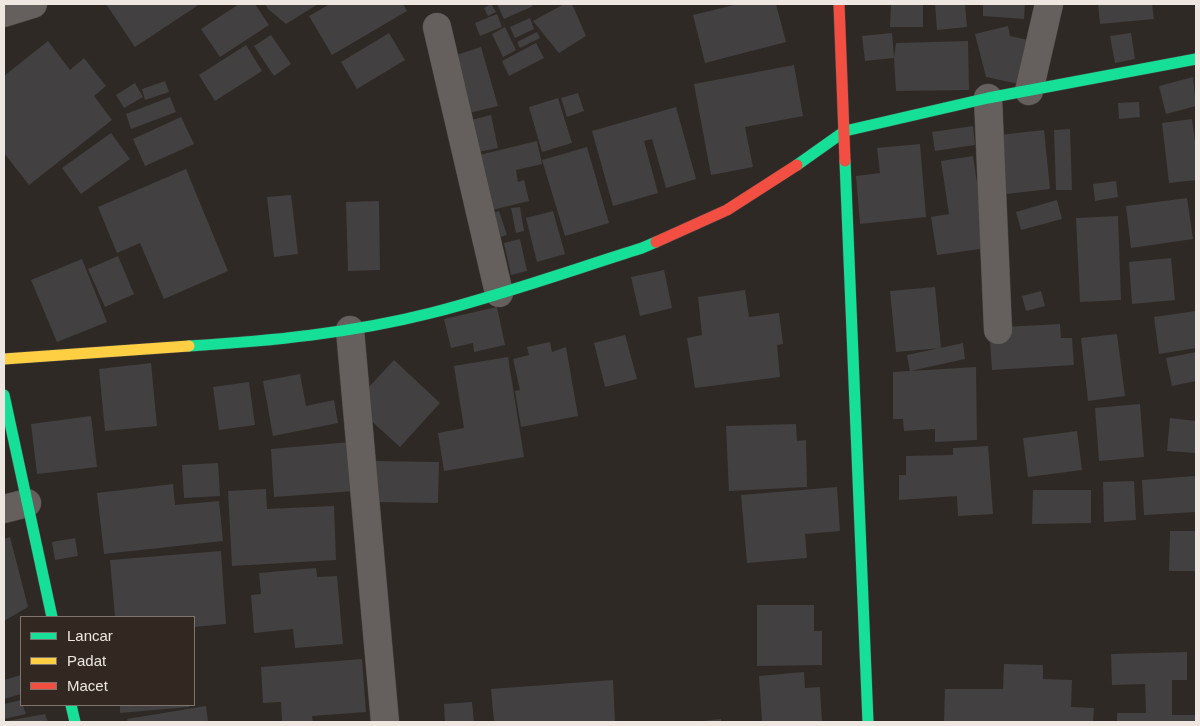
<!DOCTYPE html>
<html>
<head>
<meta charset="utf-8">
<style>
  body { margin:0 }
  #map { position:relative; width:1200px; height:726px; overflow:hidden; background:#2e2925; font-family:Helvetica,sans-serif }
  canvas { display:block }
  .frame { position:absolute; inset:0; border:5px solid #ede6e1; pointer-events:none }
  .legend { position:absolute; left:20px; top:616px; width:175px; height:90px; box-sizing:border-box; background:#322821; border:1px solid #7d746e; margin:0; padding:6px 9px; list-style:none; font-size:15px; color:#ede6e1 }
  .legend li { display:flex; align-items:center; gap:10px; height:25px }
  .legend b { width:25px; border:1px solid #7d746e }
</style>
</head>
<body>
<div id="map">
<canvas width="1200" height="726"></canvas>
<div class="frame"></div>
<ul class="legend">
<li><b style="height:6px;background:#16e098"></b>Lancar</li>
<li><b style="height:6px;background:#ffcf43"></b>Padat</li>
<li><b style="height:6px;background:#f24e42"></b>Macet</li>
</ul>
</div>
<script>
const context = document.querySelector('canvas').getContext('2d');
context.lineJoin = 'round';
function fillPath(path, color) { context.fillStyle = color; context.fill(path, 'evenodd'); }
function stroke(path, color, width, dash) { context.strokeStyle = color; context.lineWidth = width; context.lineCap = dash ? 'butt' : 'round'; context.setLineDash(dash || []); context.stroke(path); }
fillPath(new Path2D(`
  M106 4H200L135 47Z
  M239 4H255L269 25 220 57 201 29Z
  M265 4H318L286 24 268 9Z
  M330 4H403L407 11 332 55 309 16Z
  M491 4 496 12 488 16 484 8Z
  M497 4H532L533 6 504 19Z
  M564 4H572L586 36 559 53 533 21Z
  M738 4H776L786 42 705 63 693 15Z
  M891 4H923V27H890Z
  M935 4H965L967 27 937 30Z
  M983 4H1025L1024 19 983 16Z
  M1098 4H1152L1154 19 1100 24Z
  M497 14 502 27 480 36 475 23Z
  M530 18 534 29 515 38 510 27Z
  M1008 26 1010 36 1028 40 1019 84 986 77 975 34Z
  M505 27 516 50 503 57 492 34Z
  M537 32 540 38 520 48 517 42Z
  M389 33 405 60 357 89 341 62Z
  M892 33 894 58 865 61 862 36Z
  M1131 33 1135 59 1115 63 1110 36Z
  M271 35 291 64 274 76 254 46Z
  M48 41 70 70 84 58 106 86 94 96 112 120 29 185 4 153V76Z
  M968 41 969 90 896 91 894 58 896 43Z
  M536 43 544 58 509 76 502 61Z
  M246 45 262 71 215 101 199 75Z
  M481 47 498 106 461 115 456 55Z
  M794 65 803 116 745 127 753 167 711 175 694 84Z
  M1193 77 1196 106 1166 114 1159 86Z
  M165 81 169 92 145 100 142 89Z
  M135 83 143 97 124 108 116 95Z
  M578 93 584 111 567 117 561 98Z
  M170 97 176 112 131 129 126 114Z
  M558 98 572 143 542 152 529 107Z
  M1139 102 1140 117 1119 119 1118 103Z
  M676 107 696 179 666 188 652 139 644 141 658 193 613 206 592 131Z
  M491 115 498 148 478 152 471 120Z
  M181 117 194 144 145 166 133 139Z
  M1192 119 1196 148V180L1169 183 1162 123Z
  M973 126 975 145 935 151 932 132Z
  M1070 129 1072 190H1056L1054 130Z
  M1044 130 1050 189 1006 194 999 135Z
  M111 133 130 159 81 194 62 168Z
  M537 141 542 164 516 170 518 182 524 180 529 201 484 212 471 157Z
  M920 144 926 217 860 224 856 176 880 173 877 148Z
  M587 147 609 223 565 236 542 160Z
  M973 156 987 248 937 255 931 217 949 214 941 161Z
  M186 169 228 271 164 299 140 243 117 253 98 207Z
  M1116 181 1118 197 1095 201 1093 184Z
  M291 195 298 254 274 257 267 197Z
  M1187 198 1193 239 1131 248 1126 206Z
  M1057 200 1062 219 1021 230 1016 212Z
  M379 201 380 270 348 271 346 202Z
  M520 207 524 231 516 233 511 208Z
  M499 211 507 235 494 239 487 215Z
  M553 211 565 254 537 262 526 218Z
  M1118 216 1121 300 1080 302 1076 218Z
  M520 239 527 271 511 275 504 243Z
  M118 256 134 294 105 307 88 269Z
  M1171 258 1175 300 1132 304 1129 262Z
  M82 259 107 322 57 342 31 280Z
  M664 270 672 308 640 316 631 277Z
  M935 287 941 348 896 352 890 291Z
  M745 290 749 317 779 313 783 344 777 345 780 377 695 388 687 338 702 335 698 297Z
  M1041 291 1045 306 1026 311 1022 296Z
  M497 307 505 345 474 352 473 343 451 348 444 319Z
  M1196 311V348L1159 354 1154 317Z
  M1060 324 1061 338H1072L1074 365 992 370 990 341 1005 340 1004 327Z
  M1117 334 1125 396 1088 401 1081 338Z
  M625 335 637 379 605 387 594 343Z
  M550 342 552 352 566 347 578 416 521 427 515 391 520 390 513 359 529 355 527 347Z
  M963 343 965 359 910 371 907 355Z
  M1196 352V381L1172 386 1166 358Z
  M508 357 524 457 444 471 438 433 464 428 454 366Z
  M394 360 440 403 400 447 367 417 366 390Z
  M151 363 157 426 105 431 99 369Z
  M976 367 977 440 935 442V429L904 431 903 419H893V372Z
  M300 374 306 406 334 400 338 423 273 436 263 381Z
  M249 382 255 425 219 430 213 387Z
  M1140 404 1144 457 1099 461 1095 408Z
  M91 416 97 467 37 474 31 424Z
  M1170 418 1196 421V453L1167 451Z
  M796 424 797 441 806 440 807 487 729 491 726 426Z
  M1077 431 1082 470 1028 477 1023 438Z
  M351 442 355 491 274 497 271 449Z
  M988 446 993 514 958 516 957 496 899 500V475H906V456L953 455V448Z
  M372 461 439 462 438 503 371 502Z
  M218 463 220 496 184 498 182 465Z
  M1195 476 1196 512 1144 515 1142 480Z
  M1134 481 1136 520 1104 522 1103 482Z
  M173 484 175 505 219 501 223 541 104 554 97 493Z
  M837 487 840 531 805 534 807 558 747 563 741 495Z
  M266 489 267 509 334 506 336 560 232 566 228 491Z
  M1033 490H1091V523L1032 524Z
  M1170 531H1196V571H1169Z
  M10 537 28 607 4 621V539Z
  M75 538 78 556 55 560 52 542Z
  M221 551 226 624 194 627V617H115L110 560Z
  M316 568 317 577 337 576 343 644 295 648 293 629 254 633 251 595 261 594 259 573Z
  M757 605H814V631H822V665L757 666Z
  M1187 652V680H1172V715H1196V722H1117V713H1146L1145 684 1112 685 1111 654Z
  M362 659 366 712 312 716 313 722H282L281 702 263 703 261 667Z
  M1004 664 1043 665V679L1072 680 1071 707 1094 708 1093 722H944L945 689H1003Z
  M804 672 805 688 820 687 822 722H762L759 676Z
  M21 675V694L4 699V680Z
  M613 680 615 722H494L491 689Z
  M21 700 26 714 4 719V704Z
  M472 702 474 722H445L444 704Z
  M120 705H189V707L120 713Z
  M206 706 208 722H128L127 719Z
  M45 714 48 722H7V721Z
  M721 719V722H703V721Z`), '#424040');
const street = new Path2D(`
  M4 13 33 4
  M437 27 499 293
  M1029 91 1049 4
  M988 98 998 330
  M350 330 385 722
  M4 509 27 503`);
const fast = new Path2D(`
  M845 161 868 722
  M797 165 845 131 988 98 1196 59
  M189 346C271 341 352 333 431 313 502 295 572 270 642 248L656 242
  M4 395 52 617
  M71 705 75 722`);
const slow = new Path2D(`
  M4 359 189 346`);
const jam = new Path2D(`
  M839 4 845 161
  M656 242 727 210 797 165`);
stroke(street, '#494441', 29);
stroke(fast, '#494441', 12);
stroke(slow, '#494441', 12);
stroke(jam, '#494441', 12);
stroke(street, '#65605d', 28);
stroke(fast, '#16e098', 11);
stroke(slow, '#ffcf43', 11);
stroke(jam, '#f24e42', 11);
</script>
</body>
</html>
